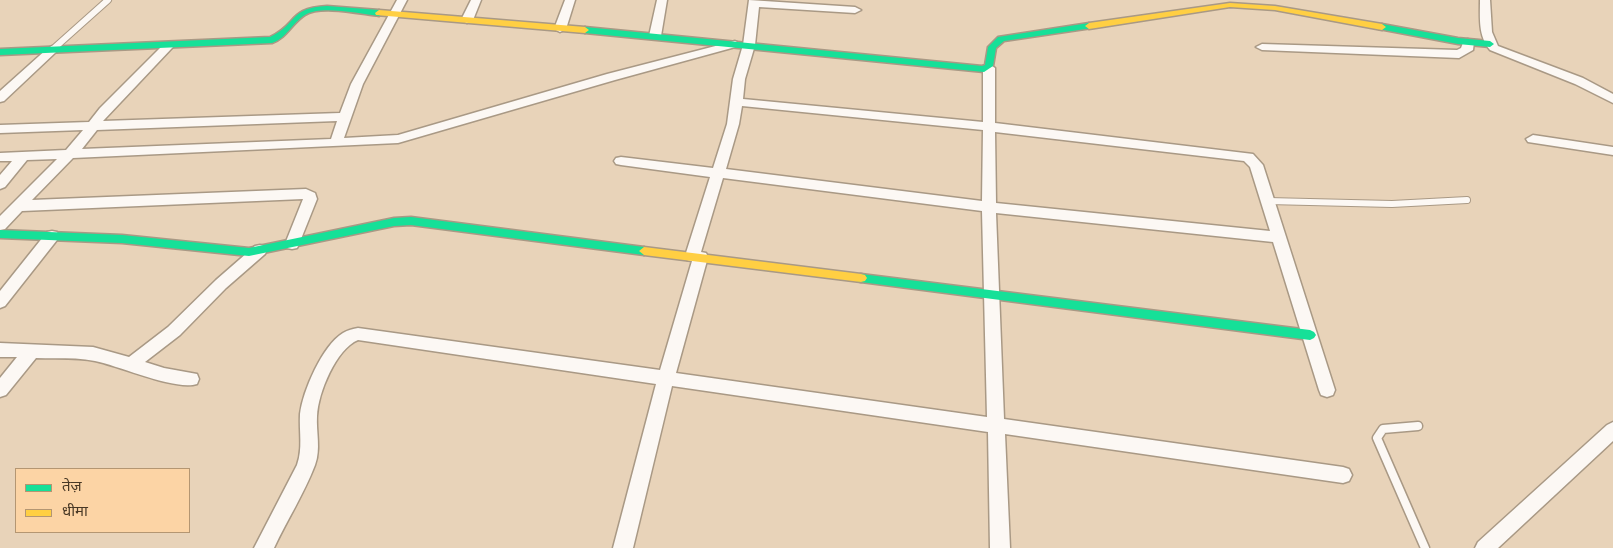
<!DOCTYPE html>
<html>
<head>
<meta charset="utf-8">
<style>
  body { margin:0 }
  #map { position:relative; width:1613px; height:548px; overflow:hidden; background:#e8d3b9; font-family:"Crimson Pro","Noto Sans Devanagari",serif }
  canvas { display:block }
  .legend { position:absolute; left:15px; top:468px; width:175px; height:65px; box-sizing:border-box; background:#fcd4a5; border:1px solid #b49672; margin:0; padding:6px 9px; list-style:none; font-size:15px; color:#483825 }
  .legend li { display:flex; align-items:center; gap:10px; height:25px }
  .legend b { width:25px; border:1px solid #b49672 }
</style>
</head>
<body>
<div id="map">
<canvas width="1613" height="548"></canvas>
<ul class="legend">
<li><b style="height:6px;background:#16e098"></b>तेज़</li>
<li><b style="height:6px;background:#ffcf43"></b>धीमा</li>
</ul>
</div>
<script>
const context = document.querySelector('canvas').getContext('2d');
context.lineJoin = 'round';
function stroke(path, color, width, dash) { context.strokeStyle = color; context.lineWidth = width; context.lineCap = dash ? 'butt' : 'round'; context.setLineDash(dash || []); context.stroke(path); }
function fillPath(path, color) { context.fillStyle = color; context.fill(path, 'evenodd'); }
const laneFar1 = new Path2D(`
  M52 50 108 0
  M1268 201 1392 204 1467 200`);
const lane = new Path2D(`
  M1418 426 1383 429 1377 438 1425 548`);
const street = new Path2D(`
  M397 0H407L363 84 344 138 398 135 607 74 731 42 735 41 741 44 739 46 615 80 398 143 73 158 32 200 306 189 315 193 317 199 299 244 297 248 292 249 287 248 285 244 303 199 22 211 5 229 0 230V216L57 159 27 160 5 187 0 189V175L12 161H0V153L66 150 83 130 0 133V125L89 122 100 108 164 44H172L174 46 172 48 103 121 340 113 351 84ZM337 121 331 139 82 149 97 130Z
  M471 0H481L473 20 467 23 461 20Z
  M565 0H575L566 29 560 32 554 29Z
  M657 0H667L661 36 655 39 649 36Z
  M749 0 855 7 861 10 855 13 759 7 755 45 745 79 743 99 983 122V68L989 64 995 68V123L1253 154 1263 165 1335 390 1333 395 1327 397 1321 395 1319 390 1273 242 996 213 1004 419 1343 467 1349 469 1352 475 1349 481 1343 483 1005 434 1010 548H990L988 432 672 386 633 548H613L656 384 358 340C336 349 318 393 317 416 316 432 321 449 315 465 304 494 287 520 274 548H254L297 465C303 448 299 432 300 414 303 391 322 346 343 333 348 330 353 329 358 328L660 370 692 261 687 260 685 256 710 177 621 165 616 164 614 161 616 158 621 157 713 168 727 124 733 79 743 45ZM742 106 983 130 982 201 726 169 739 124ZM995 132 1244 161 1250 167 1270 231 996 203ZM723 178 982 211 987 417 676 373 708 257 706 253 701 252Z
  M1480 0H1490L1492 32 1498 46 1583 78 1613 94V103L1575 84 1490 50C1478 36 1480 18 1480 0Z
  M1468 39 1474 42 1473 50 1459 58 1262 50 1256 47 1262 44 1457 50 1461 48 1464 40Z
  M52 46 58 50 56 52 4 101 0 102V91L48 48Z
  M1533 135 1613 147V155L1528 142 1526 139Z
  M52 231 57 232 59 236 57 240 5 306 0 308V291L47 232Z
  M260 245 265 246 267 250 265 254 226 288 180 335 145 362 164 368 197 374 199 379 197 384C175 391 120 366 95 361 76 357 55 359 36 358L6 395 0 397V378L17 357H0V343L93 347 129 357 168 327 216 280 255 246Z
  M1613 422V441L1498 548H1475L1478 542 1607 425Z`);
const fast = new Path2D(`
  M327 6 379 10 383 13 379 16C360 14 321 5 305 15 292 23 287 38 272 43L0 55V49L270 37C298 24 288 8 327 6Z
  M1089 23 1093 26 1092 28 1004 41 996 48 993 66 984 72 585 33 581 30 585 27 982 66 985 65 988 47 998 37Z
  M1382 24 1458 38 1490 41 1494 44 1490 47 1458 44 1379 29V25Z
  M411 217 644 247 649 251 644 255 411 225 394 226 249 256 122 243 0 238V230L122 235 249 248 394 218Z
  M861 274 1310 330 1314 332 1316 335 1314 338 1310 340 861 282 857 281 855 278 857 275Z`);
const slow = new Path2D(`
  M1230 3 1275 6 1382 24 1386 27 1382 30 1275 10 1230 7 1089 29 1085 26 1089 23Z
  M379 10 585 27 589 30 585 33 376 15 375 13Z
  M644 247 861 274 865 275 867 278 865 281 861 282 644 255 639 251Z`);
stroke(laneFar1, '#a99985', 8);
stroke(lane, '#a99985', 11);
stroke(street, '#a99985', 3);
stroke(fast, '#a99985', 3);
stroke(slow, '#a99985', 3);
stroke(laneFar1, '#fcf8f4', 6);
stroke(lane, '#fcf8f4', 8);
fillPath(street, '#fcf8f4');
fillPath(fast, '#16e098');
fillPath(slow, '#ffcf43');
</script>
</body>
</html>
